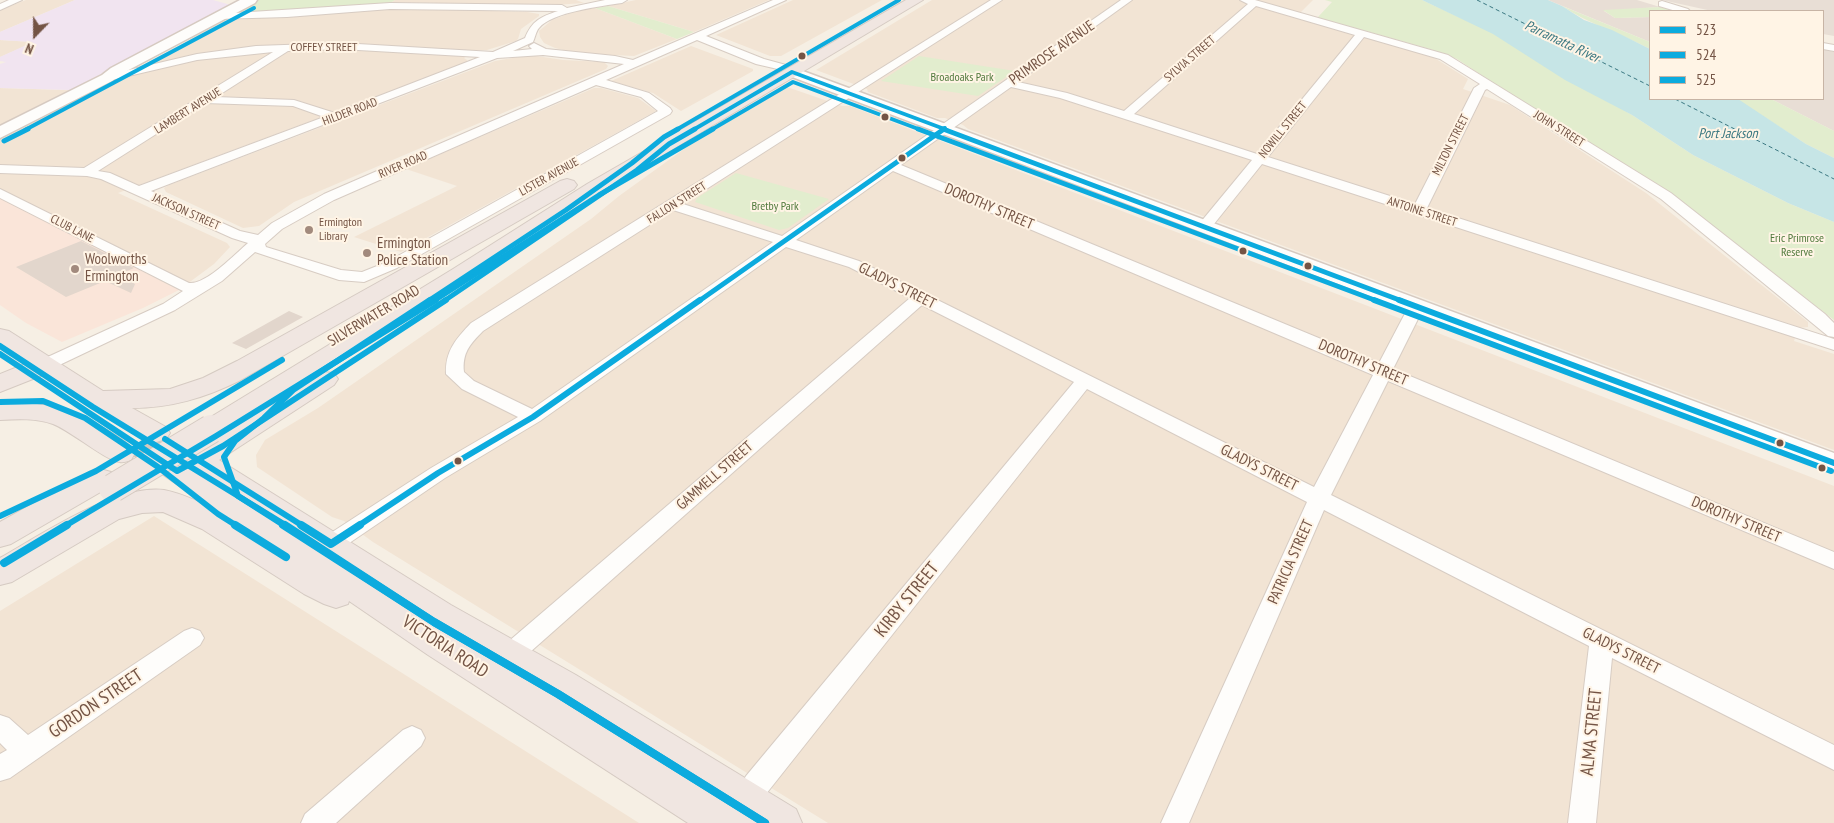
<!DOCTYPE html>
<html>
<head>
<meta charset="utf-8">
<style>
  body { margin:0 }
  #map { position:relative; width:1834px; height:823px; overflow:hidden; background:#f6efe4; font-family:"PT Sans Narrow",sans-serif }
  canvas { display:block }
  .legend { position:absolute; left:1649px; top:10px; width:175px; height:90px; box-sizing:border-box; background:#fff4e5; border:1px solid #c7b4a5; margin:0; padding:6px 9px; list-style:none; font-size:15px; color:#745445 }
  .legend li { display:flex; align-items:center; gap:10px; height:25px }
  .legend b { width:25px; border:1px solid #c7b4a5 }
  .north { position:absolute; left:10px; top:10px; width:50px; height:50px; -webkit-text-stroke:4px #fff4e5; paint-order:stroke; rotate:202deg; font-size:14px; font-weight:700; line-height:20px; text-align:center; color:#745445 }
  .north::after { content:''; display:block; margin:auto; width:18px; height:22px; background:#745445; clip-path:polygon(50% 0,100% 100%,50% 72%,0 100%) }
</style>
</head>
<body>
<div id="map">
<canvas width="1834" height="823"></canvas>
<ul class="legend">
<li><b style="height:6px;background:#0cabde"></b>523</li>
<li><b style="height:6px;background:#0cabde"></b>524</li>
<li><b style="height:6px;background:#0cabde"></b>525</li>
</ul>
<div class="north">N</div>
</div>
<script>
const context = document.querySelector('canvas').getContext('2d');
context.lineJoin = 'round';
function fillPath(path, color) { context.fillStyle = color; context.fill(path, 'evenodd'); }
function stroke(path, color, width, dash) { context.strokeStyle = color; context.lineWidth = width; context.lineCap = dash ? 'butt' : 'round'; context.setLineDash(dash || []); context.stroke(path); }
function label(font, color, halo, rows, align = 'center') {
  context.font = font + ' "PT Sans Narrow",sans-serif'; context.lineWidth = 4; context.setLineDash([]); context.textBaseline = 'middle'; context.strokeStyle = halo; context.fillStyle = color; for (const [text, x, y, turn = 0] of rows) {
    context.save(); context.translate(x, y); context.rotate((+turn || 0) * Math.PI / 180); context.textAlign = isNaN(turn) ? turn : align; if (halo) context.strokeText(text, 0, 0); context.fillText(text, 0, 0); context.restore();
  }
}
fillPath(new Path2D(`
  M26 0H75L0 32V10Z
  M395 0H576L584 3 540 6 403 2 390 3Z
  M636 0H769L694 32 608 6Z
  M793 0H882L781 56H770L716 35Z
  M932 0H1313L1295 18 1433 57 1468 79 1463 89 1510 105 1646 193 1808 322V327L1798 328 1794 341 1834 354V450L968 129 963 125 945 118H937L868 92 867 89 816 70Z
  M396 8 527 12 539 14V16L521 29 518 39 516 41 487 50H476L464 58 467 60V62L459 66 118 193 227 243 230 247 214 264 179 290 0 198V88L94 91 160 57 190 40V37L220 21Z
  M595 8 677 39 634 56 574 53 555 48 544 43 540 37 539 31 552 20 579 10Z
  M0 40 35 42 0 57Z
  M691 46 753 69V71L681 111 653 93 611 81Z
  M530 55 563 60 604 62 608 66 606 69 294 202 259 226 243 228 166 192 164 188 169 185 495 61Z
  M787 87 842 106H850L1834 486V823H828L373 542 344 521 332 517 257 467 256 455 265 440 318 408 591 219 619 196 691 144Z
  M594 88H601L638 98 656 111 401 252 354 237 457 186 406 169Z
  M154 516 380 659 639 823H0V611Z`), '#f2e4d4');
fillPath(new Path2D(`
  M0 198 179 290 143 308 62 342 26 323 0 305Z`), '#fae5d9');
fillPath(new Path2D(`
  M1548 0H1637L1660 7 1604 11 1615 18 1650 17V42Z
  M1662 0H1834V36L1823 34V11H1712Z
  M1823 49 1834 52V131L1771 99H1823Z`), '#e8ded5');
fillPath(new Path2D(`
  M75 0H213L231 5 71 90 0 88V64L6 62 0 61V57L33 42 0 40V32Z`), '#f1e4f0');
fillPath(new Path2D(`
  M258 0H395L390 3 236 14 235 12Z
  M1325 0H1422L1493 33 1632 115 1693 155 1788 203 1834 222V320L1686 205 1583 142 1457 59 1430 49 1319 18 1318 17 1332 2Z
  M608 6 694 32 677 39 595 8Z
  M1562 6 1650 42V49C1621 34 1589 24 1562 6Z
  M1660 7 1677 11H1650V17L1615 18 1603 10Z
  M919 56 1015 71 978 96 881 81Z
  M1736 99H1771L1834 131V158L1806 144Z
  M736 173 829 199 788 228 779 230 695 202 697 198Z`), '#e2edce');
fillPath(new Path2D(`
  M1422 0H1548L1562 6 1584 20 1612 30 1650 49V99H1738L1806 144 1834 158V222L1788 203 1693 155 1632 115 1565 80 1493 34Z`), '#c6e5e6');
stroke(new Path2D(`
  M1477 0 1650 86
  M1675 99 1834 179`), '#3b7882', 1, [4, 3]);
fillPath(new Path2D(`
  M81 241 134 268 118 275 135 284 131 293 105 281 66 297 16 267Z
  M289 311 303 317 246 349 232 343Z`), '#e2d6cc');
stroke(new Path2D(`
  M139 443 169 465`), '#d6c8bc', 28, [28, 14]);
const street = new Path2D(`
  M9 0H22L0 10V4Z
  M605 0H627L622 3C602 6 552 12 539 28 536 31 535 38 533 42L513 51 532 49 529 46 534 43 546 49 615 56 633 60 773 0H786L706 36 764 59 786 65 787 67 782 70 756 64 697 40 606 80 649 93 670 108 672 111 670 114 397 268 364 282 339 280 255 252 222 281 175 310 51 369 45 370 39 369 36 365 39 361 163 304 183 291 0 198V189L189 283C206 285 235 254 248 243L232 238 101 179 87 176 0 173V165L84 168 273 52 197 60 107 81 103 80 101 78 103 76 197 54 256 46 341 43 493 52 525 38C532 21 540 17 558 11L390 9 287 17 217 19V15L220 14 390 3 562 5 567 8ZM341 49 480 57 335 113 294 100 216 97 288 51ZM543 55 624 64 324 194 272 223 258 235 240 231 151 191 497 58ZM596 85 641 97 658 111 387 262 362 272 341 270 266 247 265 244 282 229 334 200ZM205 103 293 106 324 117 139 186 110 173 98 171Z
  M991 0H1002L683 204 782 236 1121 0H1132L1018 82 1067 93 1124 111 1248 4 1240 0H1255L1448 55 1671 193 1825 314 1834 323V337L1828 336 1661 199 1487 89 1485 90 1427 208 1834 339V350L1262 164 1210 229H1200L1198 226 1200 223 1252 160 1060 98 1011 87 901 165 1379 363 1411 302H1423L1425 305 1393 369 1834 552V569L1388 381 1331 495 1834 745V770L1612 658 1596 823H1568L1589 646 1324 510 1189 823H1161L1307 502 1087 389 766 794 749 823H719L746 776 1074 382 922 305 520 661 511 664 502 661 499 654 502 647 910 298 849 267 786 247 540 421 445 478 339 550 331 552 323 550 320 544 323 538 431 468 518 417 462 389 446 374C445 351 456 339 471 323ZM1256 6 1355 35 1257 154 1134 114ZM1364 37 1440 59 1480 84 1474 88 1415 204 1268 157ZM893 171 1373 375 1314 487 859 261 796 240ZM673 210 773 242 532 409 474 381 464 372C462 353 470 344 483 331Z
  M1662 1 1688 9 1690 11H1676L1659 6V2Z
  M1823 43 1834 45V51L1823 49Z
  M192 628 200 631 204 638 200 645 10 778 0 781V754L7 750 0 743V715L9 718 28 735 184 631Z
  M412 726 421 730 425 738 421 746 336 823H301L305 814 403 730Z`);
const secondary = new Path2D(`
  M240 0H257L255 3 121 74 112 81 0 138V126L102 75 111 68Z
  M792 67 1834 453V472L787 75 784 72 787 69Z`);
const highway = new Path2D(`
  M906 0H923L601 192 322 372 334 373 338 379 334 385 219 460 451 605 576 675 796 809 802 823H688L428 655 349 601 348 604 336 608 324 604 304 594 202 529 163 512 142 513 119 519 12 582 0 585V558C41 535 116 484 164 490 180 493 195 500 210 507L159 472 154 465 159 458 169 455 175 457 173 453 177 446 187 443 198 447 218 436 211 438 201 435 197 429 201 423 453 269 587 184Z
  M567 179 574 181 577 185 574 189 239 381C204 398 171 408 132 408L166 427 170 433 166 439 156 442 146 439 88 406 43 375 0 392V374L25 364 0 347V329L9 331 103 391 170 389 203 378 237 361 560 181Z
  M0 402C44 401 74 409 112 433 121 439 130 444 135 453L131 460C128 461 123 463 120 462 106 461 71 431 53 424 36 418 18 419 0 420Z
  M100 469 111 472 115 479 111 486 11 544 0 547V522L89 472Z`);
stroke(street, '#d7ccc3', 2);
stroke(secondary, '#d6cac1', 3);
stroke(highway, '#d5cac2', 2);
fillPath(street, '#fefdfb');
fillPath(secondary, '#fefdfb');
fillPath(highway, '#f0e6e1');
const highwayBridge = new Path2D(`
  M113 488 211 429`);
stroke(highwayBridge, '#d5cac2', 30, []);
stroke(highwayBridge, '#f0e6e1', 28);
stroke(new Path2D(`
  M693 130 792 72 947 130
  M942 130 945 128`), '#0cabde', 4);
stroke(new Path2D(`
  M943 129 1402 301
  M444 301 637 170 669 144 695 129
  M699 301 944 129`), '#0cabde', 5);
stroke(new Path2D(`
  M1399 300 1834 463
  M0 354 177 471 223 446 446 300
  M165 439 303 526
  M358 526 438 473 533 417 700 300`), '#0cabde', 6);
stroke(new Path2D(`
  M301 525 331 544 360 525`), '#0cabde', 8);
stroke(new Path2D(`
  M25 130 254 8
  M711 130 793 82 921 130`), '#0cabde', 4);
stroke(new Path2D(`
  M918 129 1377 301
  M4 141 28 129
  M434 301 599 195 713 129`), '#0cabde', 5);
stroke(new Path2D(`
  M1374 300 1831 471
  M0 346 93 407 287 526
  M65 526 216 436 436 300`), '#0cabde', 6);
stroke(new Path2D(`
  M285 525 434 622 558 694 765 823
  M4 563 67 525`), '#0cabde', 8);
stroke(new Path2D(`
  M676 130 899 0`), '#0cabde', 4);
stroke(new Path2D(`
  M428 301 566 210 632 163 664 137 678 129`), '#0cabde', 5);
stroke(new Path2D(`
  M0 402 43 401 85 418 158 467 218 514 237 526
  M0 516 96 471 282 360
  M285 526 238 496 224 457 235 441 264 418 293 390 430 300`), '#0cabde', 6);
stroke(new Path2D(`
  M235 525 286 557
  M283 525 434 622 558 694 765 823`), '#0cabde', 8);
for (const [x, y, r, color] of [
  [802,56,4.5,"#745445"],
  [885,117,4.5,"#745445"],
  [902,158,4.5,"#745445"],
  [309,230,5,"#a28a7d"],
  [1243,251,4.5,"#745445"],
  [367,253,5,"#a28a7d"],
  [1308,266,4.5,"#745445"],
  [75,269,5,"#a28a7d"],
  [1780,443,4.5,"#745445"],
  [458,461,4.5,"#745445"],
  [1822,468,4.5,"#745445"]
]) { const dot = new Path2D(); dot.arc(x, y, r, 0, 2 * Math.PI); context.fillStyle = color; context.fill(dot); stroke(dot, '#fff4e5', 2); }
label('12px', '#745445', '#fff4e5', [
  ["COFFEY STREET",324,48],
  ["SYLVIA STREET",1190,59,-41],
  ["LAMBERT AVENUE",188,111,-32],
  ["HILDER ROAD",350,112,-21],
  ["JOHN STREET",1559,129,32],
  ["NOWILL STREET",1283,130,-51],
  ["MILTON STREET",1451,145,-63],
  ["RIVER ROAD",403,165,-23],
  ["LISTER AVENUE",549,177,-29],
  ["FALLON STREET",677,203,-32],
  ["JACKSON STREET",186,212,24],
  ["ANTOINE STREET",1422,212,18],
  ["CLUB LANE",72,229,27]
]);
label('12px', '#517a3d', '#fff4e5', [
  ["Broadoaks Park",962,78],
  ["Bretby Park",775,207],
  ["Eric Primrose",1797,239],
  ["Reserve",1797,253]
]);
label('12px', '#745445', '#fff4e5', [
  ["Ermington",319,223],
  ["Library",319,237]
], 'left');
label('italic 14px', '#3b7882', '#fff4e5', [
  ["Parramatta River",1562,42,25],
  ["Port Jackson",1728,134]
]);
label('15px', '#745445', '#fff4e5', [
  ["PRIMROSE AVENUE",1052,53,-35],
  ["DOROTHY STREET",989,207,23],
  ["GLADYS STREET",897,286,27],
  ["SILVERWATER ROAD",374,316,-31],
  ["DOROTHY STREET",1363,363,23],
  ["GLADYS STREET",1259,468,27],
  ["GAMMELL STREET",715,476,-41],
  ["DOROTHY STREET",1736,520,23],
  ["PATRICIA STREET",1291,562,-66],
  ["GLADYS STREET",1621,651,27]
]);
label('15px', '#745445', '#fff4e5', [
  ["Ermington",377,244],
  ["Police Station",377,261],
  ["Woolworths",85,260],
  ["Ermington",85,277]
], 'left');
label('18px', '#745445', '#fff4e5', [
  ["KIRBY STREET",907,600,-51],
  ["VICTORIA ROAD",445,647,33],
  ["GORDON STREET",96,704,-34],
  ["ALMA STREET",1592,732,-84]
]);
</script>
</body>
</html>
